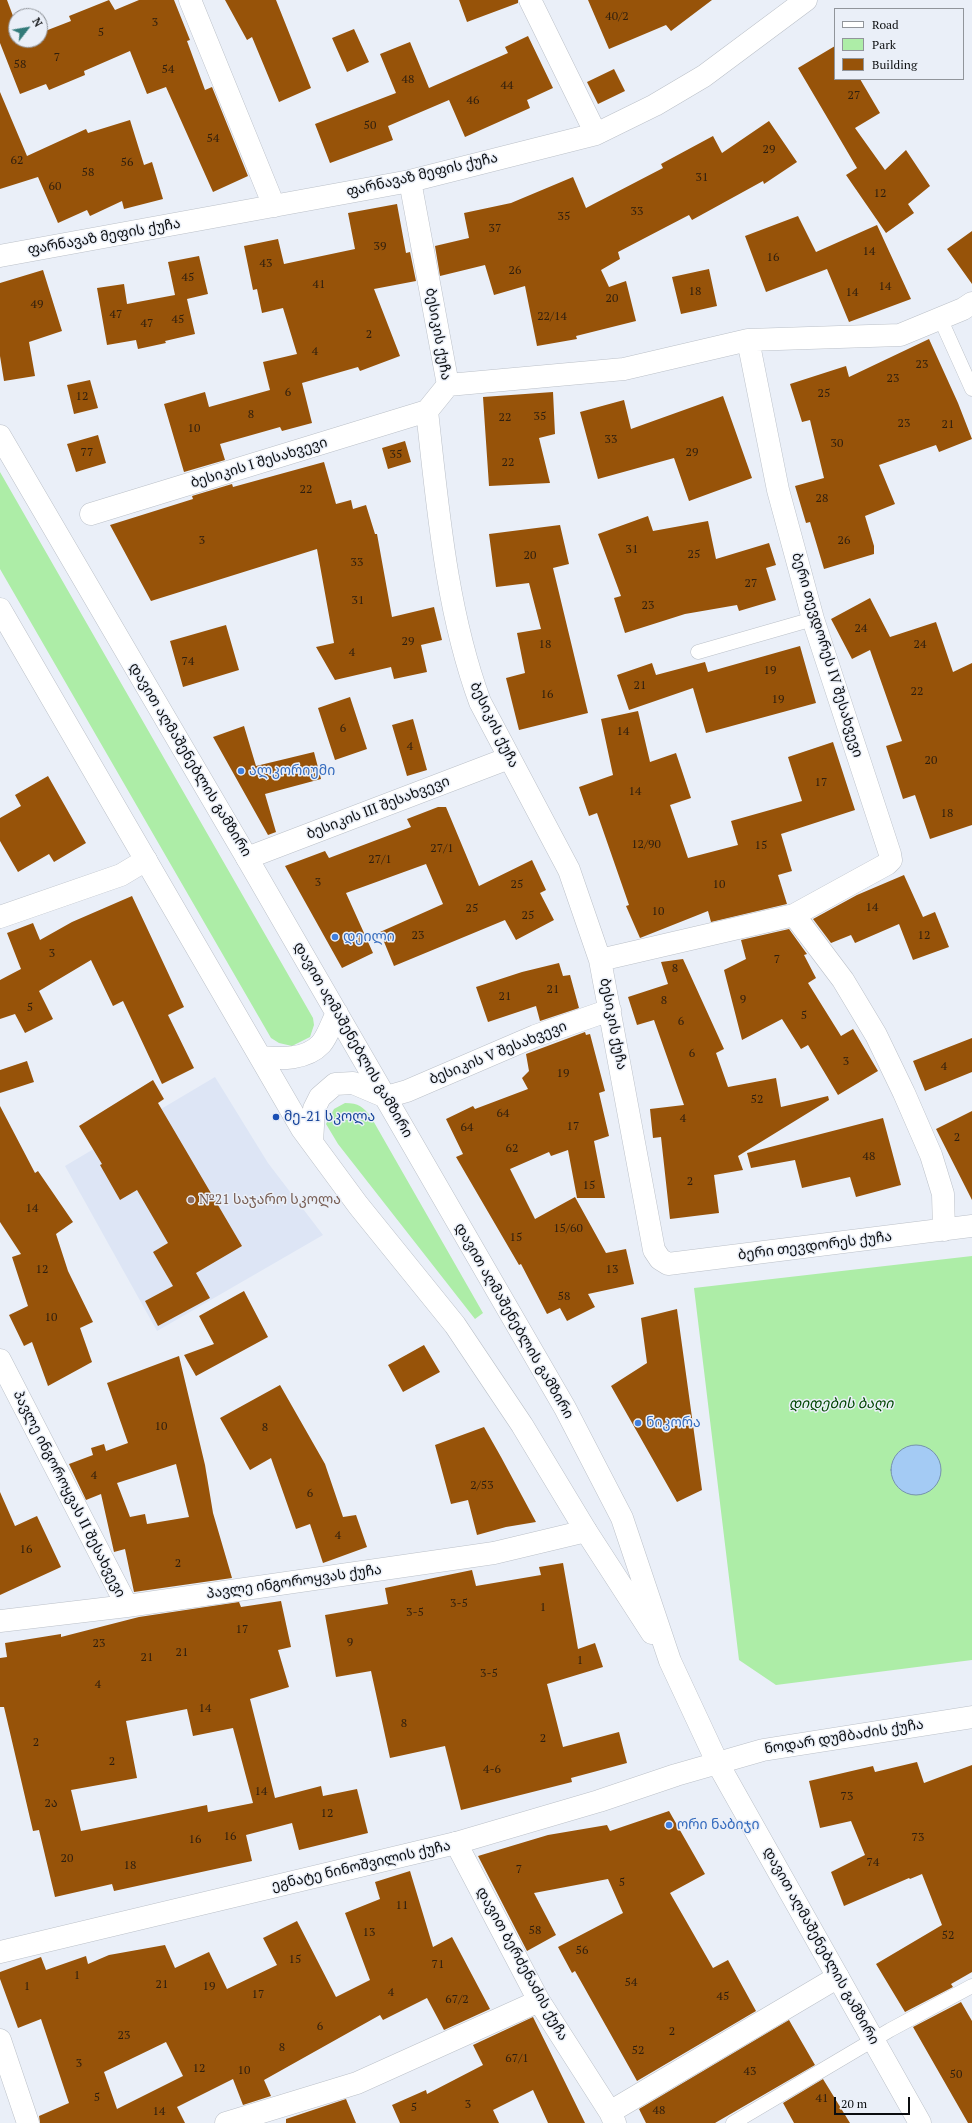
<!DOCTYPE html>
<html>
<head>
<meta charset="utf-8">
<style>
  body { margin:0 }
  #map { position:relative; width:972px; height:2123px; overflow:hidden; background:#eaeff8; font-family:"PT Serif",serif }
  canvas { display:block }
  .legend { position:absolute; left:834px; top:8px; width:130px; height:72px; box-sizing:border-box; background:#eaeff8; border:1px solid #91959b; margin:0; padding:5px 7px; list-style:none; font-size:12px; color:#0b0d0f }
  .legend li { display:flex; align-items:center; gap:8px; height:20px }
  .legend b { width:20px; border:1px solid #91959b }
  .north { position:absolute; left:8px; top:8px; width:40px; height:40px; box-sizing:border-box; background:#eaeff8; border:1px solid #91959b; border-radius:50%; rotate:59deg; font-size:11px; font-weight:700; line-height:16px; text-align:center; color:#0b0d0f }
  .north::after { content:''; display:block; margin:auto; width:14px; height:18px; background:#317a79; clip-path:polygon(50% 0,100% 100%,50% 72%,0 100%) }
  .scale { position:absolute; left:834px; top:2097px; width:76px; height:18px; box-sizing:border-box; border:2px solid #0b0d0f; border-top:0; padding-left:5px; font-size:12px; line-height:14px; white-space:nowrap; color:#0b0d0f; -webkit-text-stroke:3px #eaeff8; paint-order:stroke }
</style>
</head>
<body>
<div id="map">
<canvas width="972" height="2123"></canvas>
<ul class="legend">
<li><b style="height:5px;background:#fff"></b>Road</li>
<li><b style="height:11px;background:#adeda7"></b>Park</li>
<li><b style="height:11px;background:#975309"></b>Building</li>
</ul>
<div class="north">N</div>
<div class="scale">20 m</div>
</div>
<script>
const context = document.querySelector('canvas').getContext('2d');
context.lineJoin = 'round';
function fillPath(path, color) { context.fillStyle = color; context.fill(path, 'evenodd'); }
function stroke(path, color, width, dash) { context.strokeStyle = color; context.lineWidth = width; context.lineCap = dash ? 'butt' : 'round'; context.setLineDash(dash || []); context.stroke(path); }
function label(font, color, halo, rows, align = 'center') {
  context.font = font + ' "PT Serif","Noto Sans Georgian",serif'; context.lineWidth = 3; context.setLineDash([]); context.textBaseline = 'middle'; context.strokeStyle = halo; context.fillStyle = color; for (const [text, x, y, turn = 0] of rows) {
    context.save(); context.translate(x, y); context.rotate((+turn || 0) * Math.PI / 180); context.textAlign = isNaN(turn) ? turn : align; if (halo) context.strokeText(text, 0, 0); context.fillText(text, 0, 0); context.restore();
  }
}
fillPath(new Path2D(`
  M215 1077 268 1163 323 1235 157 1331 65 1166Z`), '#dde5f5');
fillPath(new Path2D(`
  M0 472 313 1018 314 1025 310 1037 292 1046 279 1043 271 1038 0 569Z
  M345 1103C359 1103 363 1107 371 1117L483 1313 475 1319 338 1144 326 1124 334 1109Z
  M972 1256V1660L776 1685 739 1660 694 1288Z`), '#adeda7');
const water = new Path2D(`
  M891 1470a25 25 0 1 1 50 0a25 25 0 1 1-50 0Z`);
fillPath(water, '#a4cbf4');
stroke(water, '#7692af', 1);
fillPath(new Path2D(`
  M0 0H7L16 24V40H40V33L71 21 69 16 109 0 115 10 139 0H174L190 40 187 41 205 90 212 87 248 176 213 192 166 87 147 94 130 51 84 71 85 75 49 90 46 84 20 94 0 43Z
  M225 0H276L311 88 279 102 252 37 247 40Z
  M459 0H518V3L467 22Z
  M588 0H712L671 31 666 25 609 49Z
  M354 29 369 62 347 72 332 38Z
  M528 36 553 88 527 100 530 108 465 137 449 100 388 126 393 140 330 163 315 124 396 93 380 54 410 42 429 88 508 53 505 47Z
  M835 46V79H860L880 113 855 128 885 170 906 150 930 186 908 204 914 213 886 233 846 175 857 168 798 68Z
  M614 69 625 91 598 104 587 82Z
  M0 92 27 156 86 129 88 133 130 120 144 165 152 162 163 199 124 209 122 201 90 216 87 210 58 223 38 177 0 189Z
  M769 121 797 162 764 184 763 181 692 220 689 215 618 252 620 259 601 270 609 287 626 281 636 321 576 336 577 339 537 346 525 286 494 295 485 265 440 276 435 246 469 238 464 213 511 203 573 177 586 208 663 168 661 164 713 136 722 153Z
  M397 204 406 253 410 252 416 281 374 289 400 356 360 371 358 367 302 383 312 423 282 431 280 427 220 444 225 460 184 472 164 404 205 392 209 407 270 390 263 362 297 354 283 308 262 313 257 289 253 290 244 246 278 239 284 264 355 249 348 213Z
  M798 216 816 252 877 225 911 299 849 322 827 269 766 292 745 236Z
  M972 231V284L947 249Z
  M199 256 208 294 187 299 195 334 165 341 166 343 138 349 136 340 107 345 97 288 124 284 127 304 175 295 168 262Z
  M709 269 717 306 681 314 672 277Z
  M43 270 62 331 29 342 35 376 4 381 0 356V283Z
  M929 339 958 403 972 439 939 452 936 445 879 465 895 504 865 516 874 546V554L824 569 810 522 806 523 795 486 824 478 810 420 802 422 790 384 846 366 849 377Z
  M90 380 98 408 74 414 67 385Z
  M553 392 555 434 539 438 550 483 489 486 483 397Z
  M723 396 752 478 689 501 674 458 598 479 580 412 624 400 631 429Z
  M98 435 106 463 76 472 67 444Z
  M405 441 411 462 388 469 382 448Z
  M324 462 336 504 351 500 353 509 366 505 375 534H377L392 617 434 607 442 640 421 645 427 672 394 679 391 667 335 680 316 647 334 643 317 549 151 601 110 525 193 499 192 496 232 484 233 487Z
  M648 516 653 531 708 521 716 559 769 543 776 565 766 568 776 600 739 611 737 605 685 614 625 633 614 598 621 596 598 534Z
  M560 525 569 564 553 568 588 713 519 730 506 678 525 673 517 633 541 629 529 583 496 587 489 534Z
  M870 598 890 637 936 622 953 672 972 663V825L930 839 915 795 903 799 886 746 902 741 870 650 852 659 831 619Z
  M226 625 239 670 183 687 170 641Z
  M800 646 816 703 706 733 693 688 629 710 617 675 652 663 656 675 705 662 708 672Z
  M350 697 367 749 335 760 318 708Z
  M638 711 650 762 676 753 691 798 670 805 688 858 738 845 731 821 802 801 788 757 833 742 855 810 781 834 792 871 778 875 787 904 711 922 708 911 640 938 626 906 629 905 597 813 589 816 579 787 613 775 601 719Z
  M413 719 427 770 407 776 392 725Z
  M244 726 256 766 314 752 321 779 265 794 276 832 268 835 213 737Z
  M48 776 86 843 54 862 49 854 18 872 0 841V818L21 806 15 795Z
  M438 807H446L479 886 532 860 546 890 540 893 554 920 516 940 505 920 394 966 380 932 443 904 426 864 346 893 373 953 342 968 285 866 325 851 329 858 411 827 407 819Z
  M904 875 923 917 935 912 949 947 913 960 899 924 855 943 851 935 831 943 813 919 857 895Z
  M132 896 184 1007 168 1015 194 1068 162 1084 123 1001 113 1006 91 960 39 991 53 1019 25 1033 15 1014 0 1019V980L21 969 7 933 33 923 40 940 72 922Z
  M789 929 807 954 804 955 816 978 808 983 841 1036 853 1029 878 1071 838 1095 808 1045 801 1049 782 1019 742 1040 724 970 746 959 741 940Z
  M683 959 724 1049 716 1053 728 1087 776 1078 781 1107 828 1096 829 1100 738 1156 743 1170 714 1175 719 1213 670 1219 661 1137 653 1138 650 1109 684 1105 654 1020 637 1025 628 997 668 984 661 962Z
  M559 963 563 976 570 975 579 1008 540 1021 536 1006 488 1022 476 987 522 972Z
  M585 1032 586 1035 590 1034 605 1091 599 1093 609 1136 594 1141 605 1198H577L568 1150 551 1156 549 1152 510 1169 535 1219 575 1197 606 1253 626 1249 634 1284 588 1294 595 1307 567 1321 560 1308 547 1314 521 1264 519 1265 456 1157 463 1154 446 1119 473 1106 475 1109 528 1089 522 1078 529 1071 526 1054Z
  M972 1038V1072L925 1091 913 1061Z
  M27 1061 34 1082 0 1093V1070Z
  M153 1080 164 1099 158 1103 242 1246 196 1273 210 1298 158 1326 145 1301 173 1286 153 1252 168 1243 137 1190 120 1200 100 1165 102 1164 79 1126Z
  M0 1106 35 1173 38 1171 73 1222 56 1234 68 1271 93 1322 80 1328 92 1362 48 1386 32 1342 24 1346 9 1315 28 1306 12 1257 21 1254 0 1222Z
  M972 1111V1200L936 1129Z
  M883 1118 901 1185 856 1197 850 1177 802 1188 795 1160 751 1168 747 1153Z
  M244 1291 268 1337 196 1376 184 1355 214 1344 199 1316Z
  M677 1309 702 1490 677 1502 611 1386 647 1363 641 1318Z
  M424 1345 440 1372 403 1392 388 1365Z
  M179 1356 205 1465 213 1513 232 1578 134 1592 125 1549 114 1552 101 1494 86 1500 69 1464 93 1455 91 1448 104 1444 106 1451 128 1443 107 1383ZM176 1464 189 1517 147 1524 145 1514 130 1517 117 1483Z
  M280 1385 325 1464 343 1517 356 1515 367 1547 323 1563 310 1524 296 1529 271 1458 250 1470 220 1418Z
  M484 1427 501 1457 536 1522 506 1527 477 1535 468 1500 451 1504 435 1445Z
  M0 1492 15 1526 37 1516 61 1567 0 1595Z
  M563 1563 578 1649 595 1643 603 1667 547 1684 563 1747 619 1732 627 1763 571 1778 572 1782 461 1810 445 1746 390 1758 371 1671 336 1677 325 1615 388 1604 385 1588 472 1570 476 1586 541 1575 539 1567Z
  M281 1601 291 1647 278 1650 289 1687 250 1699 275 1798 321 1786 323 1796 357 1789 368 1833 299 1850 292 1823 246 1835 252 1861 114 1891 112 1884 55 1897 39 1830 33 1831 4 1707H0V1658L7 1657 5 1643 61 1634V1637L139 1617 239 1602 241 1607ZM187 1709 193 1736 233 1728 253 1803 208 1812 207 1805 81 1831 71 1790 137 1778 126 1721Z
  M917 1762 924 1783 972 1765V1972L951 1984 953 1987 905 2012 876 1964 942 1925 922 1874 910 1879 909 1878 844 1906 831 1872 865 1855 851 1821 820 1828 809 1781 873 1766 875 1772Z
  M669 1811 705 1874 670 1893 713 1968 728 1960 756 2011 637 2081 575 1971 572 1973 558 1947 623 1913 608 1879 534 1893 556 1935 527 1951 478 1856 548 1835 607 1825 610 1831Z
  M410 1871 433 1947 452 1937 490 2009 444 2030 427 1998 383 2020 380 2015 264 2080 271 2096 243 2105 233 2079 177 2107 185 2123H40L39 2116 69 2103 41 2019 18 2028 0 1979V1972L41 1957 46 1970 86 1956 88 1964 109 1955 165 1945 175 1968 209 1952 227 1989 277 1965 263 1938 297 1921 336 1997 370 1980 345 1913 380 1899 375 1882ZM166 2042 183 2076 117 2109 104 2072Z
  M961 2002 972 2021V2123H968L913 2027Z
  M533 2017 585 2123H548L533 2090 493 2110 499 2123H400L392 2105 426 2090 427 2094 483 2065 473 2045Z
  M789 2020 815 2065 715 2123H646L639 2109Z
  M823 2079 850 2123H794L783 2103Z
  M346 2099 356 2123H286V2119Z`), '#975309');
const service = new Path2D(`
  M940 318 972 389
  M698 652 813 619
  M733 2123 890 2030 972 1986`);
const minor = new Path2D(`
  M190 0 274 206
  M530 0 596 134
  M410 181 448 385 427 411C438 509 446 609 480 702L569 870 600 960 654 1250 660 1259 668 1264 972 1226
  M0 256 410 181 596 134 655 105 704 76 806 0
  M448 385 624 369 748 340 900 335 963 309 972 303
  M91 514 427 411
  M247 858 509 758
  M794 915 843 980 876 1035 904 1093 931 1155 943 1194 944 1230
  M0 917 121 875 146 860
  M600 960 794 915 887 864 891 860 890 854 813 619 778 490 748 340
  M386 1097 407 1091 535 1036 610 1010
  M0 1360 127 1606
  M0 1621 127 1606 494 1553 586 1531
  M456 1843 539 2001 610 2112 615 2123
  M0 2040 28 2123
  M610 2112 838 1977
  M226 2123 357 2083 539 2001`);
const secondary = new Path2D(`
  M0 436 247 858 565 1408 622 1518 670 1661 718 1764 920 2123
  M0 609 302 1129 358 1205 455 1325 522 1425 586 1531 652 1633
  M261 1057C281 1059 306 1060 321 1044 328 1036 332 1022 337 1013
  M312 1142 314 1109 320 1097 335 1084 353 1083 386 1097
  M0 1952 456 1843 599 1801 676 1775 763 1750 972 1717`);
stroke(service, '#bbc0c8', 15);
stroke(minor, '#bbc0c8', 23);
stroke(secondary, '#bbc0c8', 23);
stroke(service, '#fff', 14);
stroke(minor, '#fff', 22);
stroke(secondary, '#fff', 22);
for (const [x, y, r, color] of [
  [241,771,4,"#3f7fe0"],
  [335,937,4,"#3f7fe0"],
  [276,1117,4,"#1a4fb4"],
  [191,1200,4,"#8d6e63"],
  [638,1423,4,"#3f7fe0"],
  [669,1825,4,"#3f7fe0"]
]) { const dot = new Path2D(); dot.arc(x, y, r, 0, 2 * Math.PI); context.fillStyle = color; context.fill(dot); stroke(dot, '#eaeff8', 1.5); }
label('12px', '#2e1e0e', null, [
  ["40/2",617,17],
  ["3",155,23],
  ["5",101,33],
  ["7",57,58],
  ["58",20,65],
  ["54",168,70],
  ["48",408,80],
  ["44",507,86],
  ["27",854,96],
  ["46",473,101],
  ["50",370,126],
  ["54",213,139],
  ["29",769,150],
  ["62",17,161],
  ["56",127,163],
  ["58",88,173],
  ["31",702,178],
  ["60",55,187],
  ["12",880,194],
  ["33",637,212],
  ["35",564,217],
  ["37",495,229],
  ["39",380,247],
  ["14",869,252],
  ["16",773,258],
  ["43",266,264],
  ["26",515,271],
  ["45",188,278],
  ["41",319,285],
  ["14",885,287],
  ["18",695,292],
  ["14",852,293],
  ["20",612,299],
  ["49",37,305],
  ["47",116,315],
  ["22/14",552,317],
  ["45",178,320],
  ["47",147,324],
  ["2",369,335],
  ["4",315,352],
  ["23",922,365],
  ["23",893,379],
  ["6",288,393],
  ["25",824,394],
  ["12",82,397],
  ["8",251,415],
  ["35",540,417],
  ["22",505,418],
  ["23",904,424],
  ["21",948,425],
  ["10",194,429],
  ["33",611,440],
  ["30",837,444],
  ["77",87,453],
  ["29",692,453],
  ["35",396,455],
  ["22",508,463],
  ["22",306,490],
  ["28",822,499],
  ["3",202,541],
  ["26",844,541],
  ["31",632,550],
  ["25",694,555],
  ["20",530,556],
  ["33",357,563],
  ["27",751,584],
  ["31",358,601],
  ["23",648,606],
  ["24",861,629],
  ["29",408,642],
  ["18",545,645],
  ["24",920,645],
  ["4",352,653],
  ["74",188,662],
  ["19",770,671],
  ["21",640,686],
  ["22",917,692],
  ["16",547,695],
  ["19",778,700],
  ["6",343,729],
  ["14",623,732],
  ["4",410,747],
  ["20",931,761],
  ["17",821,783],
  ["14",635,792],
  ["18",947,814],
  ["12/90",646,845],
  ["15",761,846],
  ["27/1",442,849],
  ["27/1",380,860],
  ["3",318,883],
  ["25",517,885],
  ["10",719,885],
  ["14",872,908],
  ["25",472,909],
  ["10",658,912],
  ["25",528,916],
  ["23",418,936],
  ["12",924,936],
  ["3",52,954],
  ["7",777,960],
  ["8",675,969],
  ["21",553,990],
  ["21",505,997],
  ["9",743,1000],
  ["8",664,1001],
  ["5",30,1008],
  ["5",804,1016],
  ["6",681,1022],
  ["6",692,1054],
  ["3",846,1062],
  ["4",944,1067],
  ["19",563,1074],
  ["52",757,1100],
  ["64",503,1114],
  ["4",683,1119],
  ["17",573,1127],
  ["64",467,1128],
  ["2",957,1138],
  ["62",512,1149],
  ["48",869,1157],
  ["2",690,1182],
  ["15",589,1186],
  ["14",32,1209],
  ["15/60",568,1229],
  ["15",516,1238],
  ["12",42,1270],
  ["13",612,1270],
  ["58",564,1297],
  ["10",51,1318],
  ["10",161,1427],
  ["8",265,1428],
  ["4",94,1476],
  ["2/53",482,1486],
  ["6",310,1494],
  ["4",338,1536],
  ["16",26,1550],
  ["2",178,1564],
  ["3-5",459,1604],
  ["1",543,1608],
  ["3-5",415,1613],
  ["17",242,1630],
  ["9",350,1643],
  ["23",99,1644],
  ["21",182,1653],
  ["21",147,1658],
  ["1",580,1661],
  ["3-5",489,1674],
  ["4",98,1685],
  ["14",205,1709],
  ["8",404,1724],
  ["2",543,1739],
  ["2",36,1743],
  ["2",112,1762],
  ["4-6",492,1770],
  ["14",261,1792],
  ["73",847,1797],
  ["2ა",51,1804],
  ["12",327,1814],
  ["16",230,1837],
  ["73",918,1838],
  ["16",195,1840],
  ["20",67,1859],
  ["74",873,1863],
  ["18",130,1866],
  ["7",519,1870],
  ["5",622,1883],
  ["11",402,1906],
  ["58",535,1931],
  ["13",369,1933],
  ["52",948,1936],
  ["56",582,1951],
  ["15",295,1960],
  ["71",438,1965],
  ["1",77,1976],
  ["54",631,1983],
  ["21",162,1985],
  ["1",27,1987],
  ["19",209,1987],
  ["4",391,1993],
  ["17",258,1995],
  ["45",723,1997],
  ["67/2",457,2000],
  ["6",320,2027],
  ["2",672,2032],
  ["23",124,2036],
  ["8",282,2048],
  ["52",638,2051],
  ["67/1",517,2059],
  ["3",79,2064],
  ["12",199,2069],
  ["10",244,2071],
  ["43",750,2072],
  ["50",956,2075],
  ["5",97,2098],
  ["41",822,2099],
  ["3",468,2105],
  ["5",414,2108],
  ["48",659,2111],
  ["14",159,2112]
]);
label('14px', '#0b0d0f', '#eaeff8', [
  ["ფარნავაზ მეფის ქუჩა",422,175,-13],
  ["ფარნავაზ მეფის ქუჩა",104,237,-10],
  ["ბესიკის ქუჩა",438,334,80],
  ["ბესიკის I შესახვევი",259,463,-17],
  ["ბერი თევდორეს IV შესახვევი",827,655,73],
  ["ბესიკის ქუჩა",494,725,64],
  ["დავით აღმაშენებლის გამზირი",190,760,59],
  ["ბესიკის III შესახვევი",378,808,-21],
  ["ბესიკის ქუჩა",613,1024,79],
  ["დავით აღმაშენებლის გამზირი",353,1040,60],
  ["ბესიკის V შესახვევი",498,1053,-22],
  ["ბერი თევდორეს ქუჩა",815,1246,-7],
  ["დავით აღმაშენებლის გამზირი",514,1321,60],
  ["პავლე ინგოროყვას II შესახვევი",69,1494,63],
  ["პავლე ინგოროყვას ქუჩა",294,1582,-8],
  ["ნოდარ დუმბაძის ქუჩა",844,1737,-9],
  ["ეგნატე ნინოშვილის ქუჩა",361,1866,-13],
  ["დავით აღმაშენებლის გამზირი",821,1946,61],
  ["დავით ბერძენაძის ქუჩა",522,1964,61]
]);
label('14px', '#366cbe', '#eaeff8', [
  ["ალკორიუმი",249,771],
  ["დეილი",343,937],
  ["ნიკორა",646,1423],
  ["ორი ნაბიჯი",677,1825]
], 'left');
label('14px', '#164399', '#eaeff8', [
  ["მე-21 სკოლა",284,1117]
], 'left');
label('14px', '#785e54', '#eaeff8', [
  ["№21 საჯარო სკოლა",199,1200]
], 'left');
label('italic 14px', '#004600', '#eaeff8', [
  ["დიდების ბაღი",841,1404]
]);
</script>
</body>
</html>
